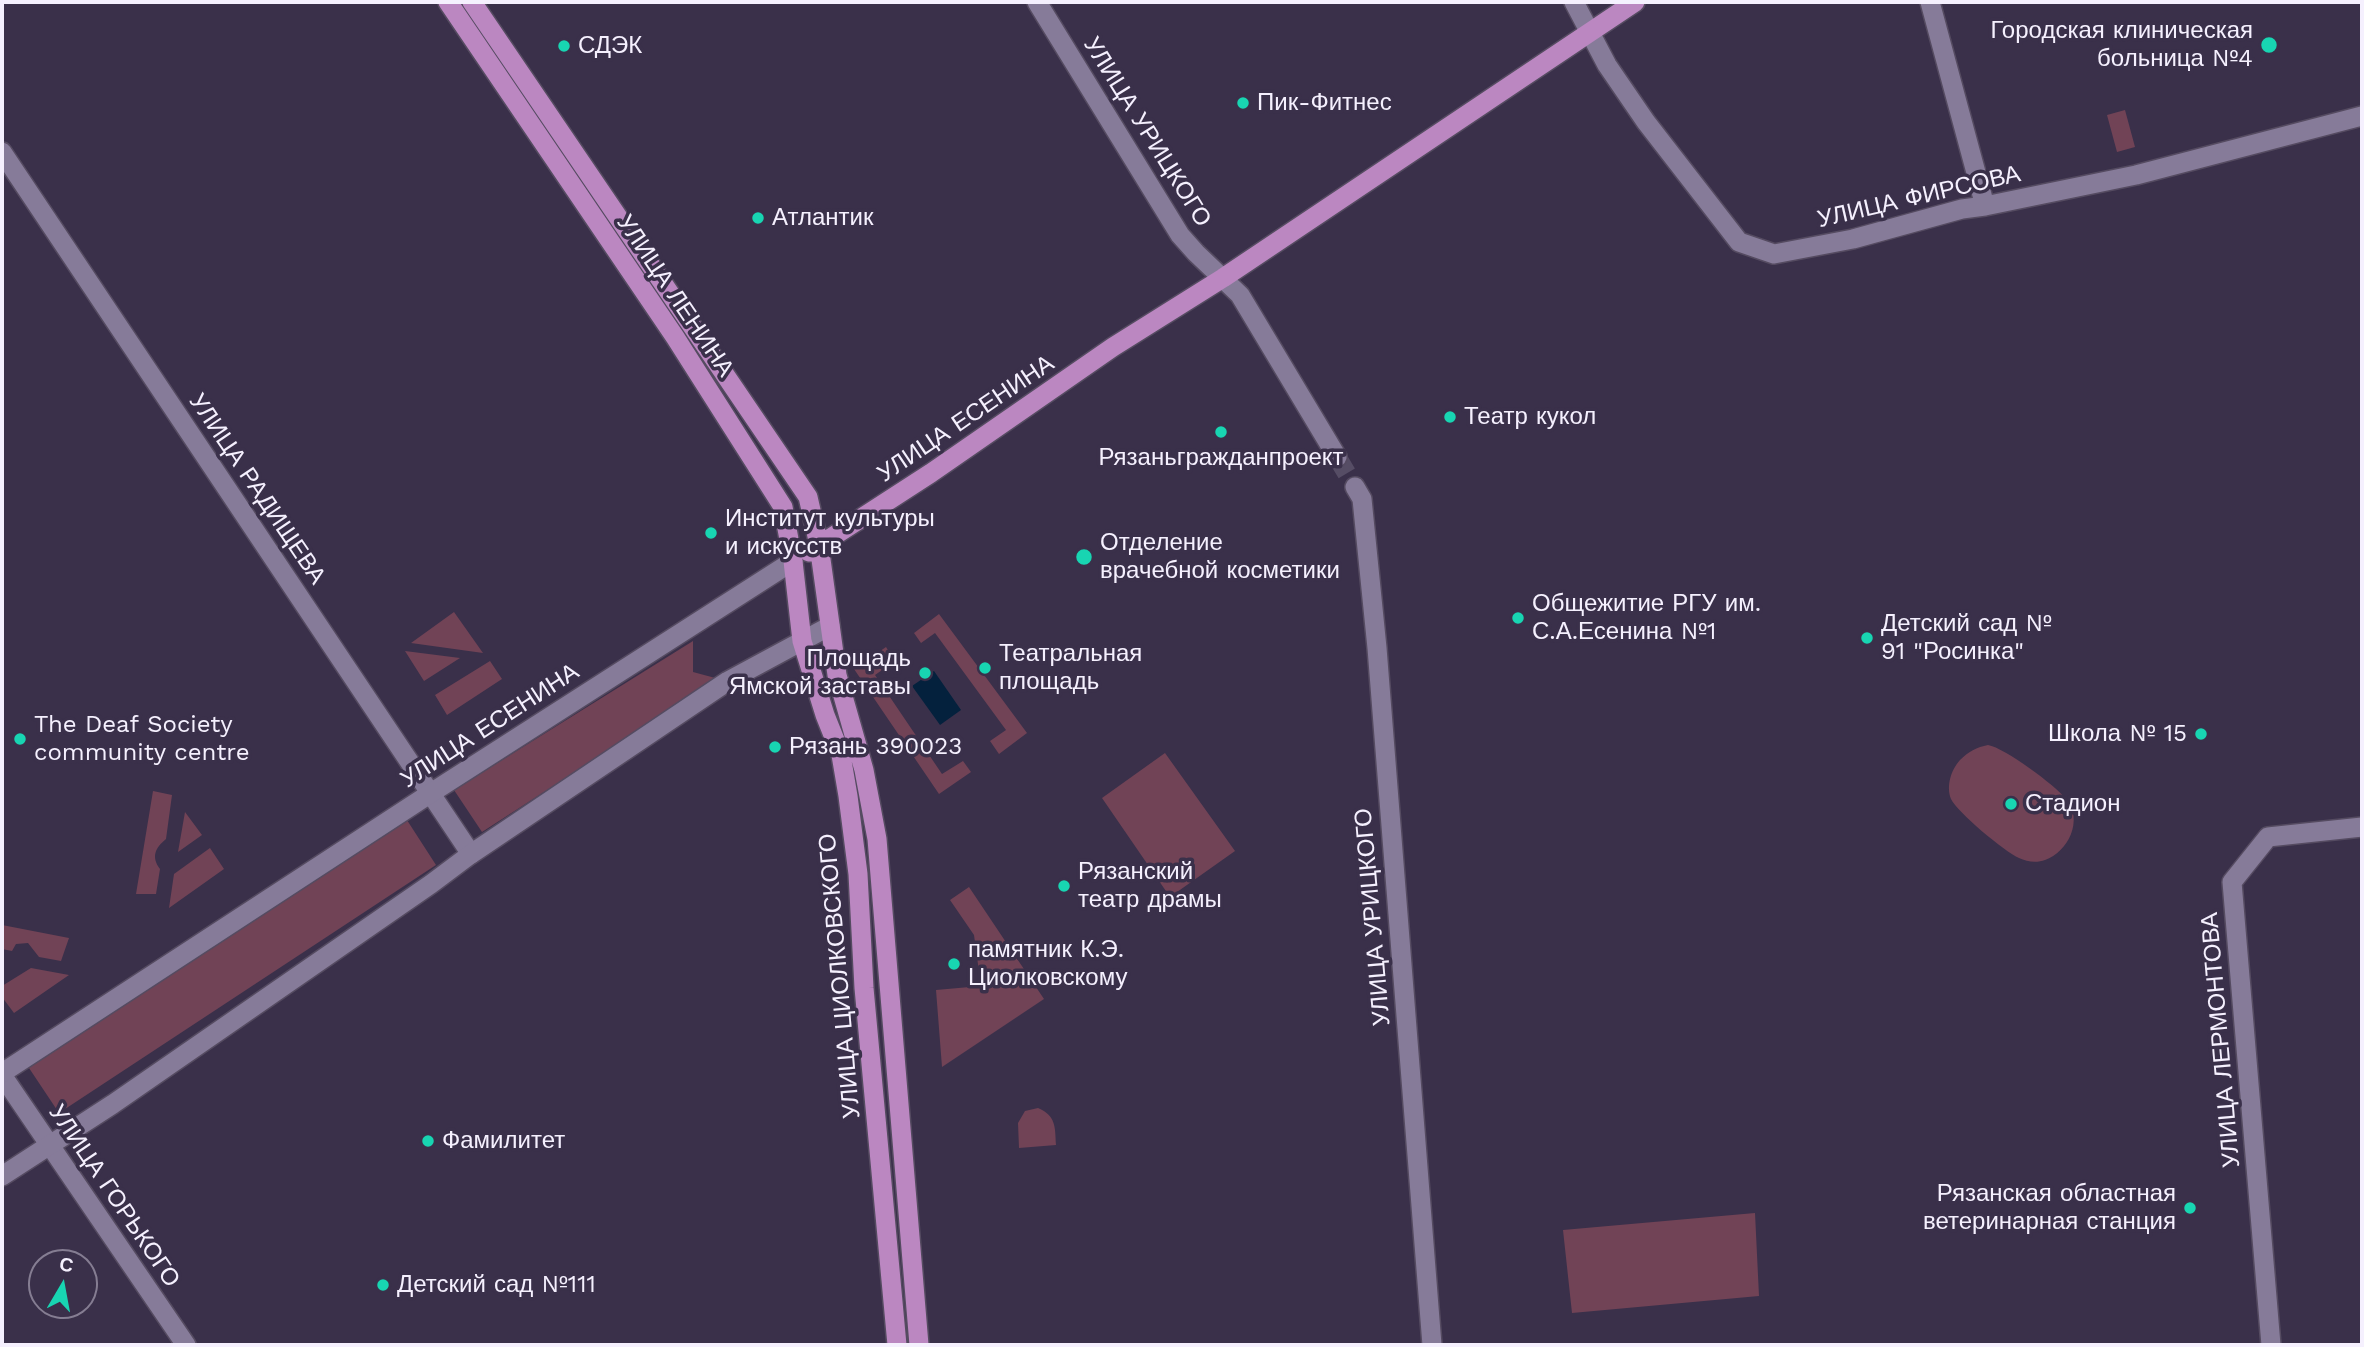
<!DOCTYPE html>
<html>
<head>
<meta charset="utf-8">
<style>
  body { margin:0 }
  #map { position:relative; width:2364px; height:1347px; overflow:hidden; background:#3a304a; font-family:"Work Sans",sans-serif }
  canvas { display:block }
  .frame { position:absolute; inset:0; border:4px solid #f5f0fe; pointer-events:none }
  .north { position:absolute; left:28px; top:1249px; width:70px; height:70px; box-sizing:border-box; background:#3a304a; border:2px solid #857d92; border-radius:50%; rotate:10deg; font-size:19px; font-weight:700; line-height:28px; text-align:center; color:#f5f0fe }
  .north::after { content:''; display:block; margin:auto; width:24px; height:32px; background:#18d5b2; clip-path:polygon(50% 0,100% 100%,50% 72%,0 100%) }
</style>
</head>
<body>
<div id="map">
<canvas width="2364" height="1347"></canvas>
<div class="frame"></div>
<div class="north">С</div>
</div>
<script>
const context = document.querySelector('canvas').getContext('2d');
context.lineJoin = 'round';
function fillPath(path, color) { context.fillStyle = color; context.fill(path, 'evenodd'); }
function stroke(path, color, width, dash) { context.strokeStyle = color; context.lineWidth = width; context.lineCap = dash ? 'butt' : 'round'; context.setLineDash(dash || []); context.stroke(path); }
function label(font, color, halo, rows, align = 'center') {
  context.font = font + ' "Work Sans",sans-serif'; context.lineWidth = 7; context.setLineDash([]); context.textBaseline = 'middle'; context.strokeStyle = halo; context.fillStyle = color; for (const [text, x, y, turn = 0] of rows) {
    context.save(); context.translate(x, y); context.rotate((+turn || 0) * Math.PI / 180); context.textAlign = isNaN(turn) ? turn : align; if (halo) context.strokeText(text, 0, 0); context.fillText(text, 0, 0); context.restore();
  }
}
fillPath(new Path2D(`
  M2125 110 2135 147 2117 152 2107 115Z
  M454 612 483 653 411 643Z
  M939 614 1027 733 999 754 990 741 1006 730 935 633 921 643 914 633Z
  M693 641V672L719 679 482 832 454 790Z
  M886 647 895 661 875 675 942 774 963 761 971 772 939 794 854 669Z
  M405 651 460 658 424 681Z
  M490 661 502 679 447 715 435 695Z
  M1988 745C2005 748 2055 785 2066 799 2084 820 2068 852 2045 860 2037 863 2027 862 2019 858 2005 852 1957 812 1951 799 1946 786 1951 770 1960 760 1968 752 1977 747 1988 745Z
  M1165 753 1235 851 1170 897 1102 798Z
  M153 791 172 795 166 839C155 848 151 857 160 869L156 894H136Z
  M185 812 202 835 178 852Z
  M405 817 436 865 59 1113 27 1065Z
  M210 848 224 869 169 908 174 874Z
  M969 887 1044 999 942 1067 936 990 981 986 974 935 950 900Z
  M2 925 69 938 61 961 39 957 28 943 16 944 12 951 2 949Z
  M31 968 69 975 14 1013 2 997V986Z
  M1038 1108C1056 1116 1055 1126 1056 1145L1019 1148 1018 1123 1025 1111Z
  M1755 1213 1759 1296 1572 1313 1563 1230Z`), '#714356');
fillPath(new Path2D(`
  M934 671 961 710 940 725 912 686Z`), '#04213d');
stroke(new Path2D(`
  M1337 457 1355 487`), '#564d65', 19, [19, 10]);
const minor = new Path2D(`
  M1037 2 1180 235 1196 253 1240 295 1337 457
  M1574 2 1607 65 1646 122 1739 242 1774 254 1853 239 1962 209 1985 206 2136 175 2362 116
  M1930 2 1985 206
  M2 152 471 854
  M1355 487 1362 499 1377 648 1432 1345`);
const tertiary = new Path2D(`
  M2 1075 186 1345
  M2271 1345 2232 882 2268 837 2362 827`);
const secondary = new Path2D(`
  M2 1073 431 793 793 561
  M2 1176 113 1104 431 884 471 854 728 681 830 626`);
const primary = new Path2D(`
  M448 2 675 337 783 507 793 561 802 641 825 715 841 755 848 796 858 874 864 988 897 1345
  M472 2 808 497 819 545 837 675 864 770 877 839 919 1345
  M809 552 931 473 1113 347 1223 278 1635 2`);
stroke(minor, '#554b61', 22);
stroke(tertiary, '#554b61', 22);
stroke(secondary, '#554b61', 22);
stroke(primary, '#554b61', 22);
stroke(minor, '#867b99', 19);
stroke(tertiary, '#867b99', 19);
stroke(secondary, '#867b99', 19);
stroke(primary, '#bb87c1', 19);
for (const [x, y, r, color] of [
  [2269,45,9,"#18d5b2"],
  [564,46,7,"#18d5b2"],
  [1243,103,7,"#18d5b2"],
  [758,218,7,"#18d5b2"],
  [1450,417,7,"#18d5b2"],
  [1221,432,7,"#18d5b2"],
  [711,533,7,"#18d5b2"],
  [1084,557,9,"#18d5b2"],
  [1518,618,7,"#18d5b2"],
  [1867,638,7,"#18d5b2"],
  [985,668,7,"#18d5b2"],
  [925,673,7,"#18d5b2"],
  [2201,734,7,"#18d5b2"],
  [20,739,7,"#18d5b2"],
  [775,747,7,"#18d5b2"],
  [2011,804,7,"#18d5b2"],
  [1064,886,7,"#18d5b2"],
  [954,964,7,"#18d5b2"],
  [428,1141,7,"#18d5b2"],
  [2190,1208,7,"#18d5b2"],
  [383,1285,7,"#18d5b2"]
]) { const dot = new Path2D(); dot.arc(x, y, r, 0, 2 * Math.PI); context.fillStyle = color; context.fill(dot); stroke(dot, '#3a304a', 2.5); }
label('24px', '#f5f0fe', '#3a304a', [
  ["Городская клиническая",2253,31,"right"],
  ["больница №4",2253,59,"right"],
  ["СДЭК",578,46],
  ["Пик-Фитнес",1257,103],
  ["Атлантик",772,218],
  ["Театр кукол",1464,417],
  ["Рязаньгражданпроект",1221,458,"center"],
  ["Институт культуры",725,519],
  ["и искусств",725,547],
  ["Отделение",1100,543],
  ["врачебной косметики",1100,571],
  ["Общежитие РГУ им.",1532,604],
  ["С.А.Есенина №1",1532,632],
  ["Детский сад №",1881,624],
  ["91 \"Росинка\"",1881,652],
  ["Театральная",999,654],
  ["площадь",999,682],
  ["Площадь",911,659,"right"],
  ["Ямской заставы",911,687,"right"],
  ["The Deaf Society",34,725],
  ["community centre",34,753],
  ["Школа № 15",2187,734,"right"],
  ["Рязань 390023",789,747],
  ["Стадион",2025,804],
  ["Рязанский",1078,872],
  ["театр драмы",1078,900],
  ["памятник К.Э.",968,950],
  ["Циолковскому",968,978],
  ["Фамилитет",442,1141],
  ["Рязанская областная",2176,1194,"right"],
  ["ветеринарная станция",2176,1222,"right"],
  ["Детский сад №111",397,1285]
], 'left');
label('24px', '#f5f0fe', '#3a304a', [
  ["УЛИЦА УРИЦКОГО",1147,132,58],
  ["УЛИЦА ФИРСОВА",1919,197,-13],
  ["УЛИЦА ЛЕНИНА",675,296,56],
  ["УЛИЦА ЕСЕНИНА",966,419,-34],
  ["УЛИЦА РАДИЩЕВА",257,489,56],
  ["УЛИЦА ЕСЕНИНА",490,726,-33],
  ["УЛИЦА УРИЦКОГО",1373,917,-95],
  ["УЛИЦА ЦИОЛКОВСКОГО",840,976,-95],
  ["УЛИЦА ЛЕРМОНТОВА",2221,1040,-95],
  ["УЛИЦА ГОРЬКОГО",114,1196,56]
]);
</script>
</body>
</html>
